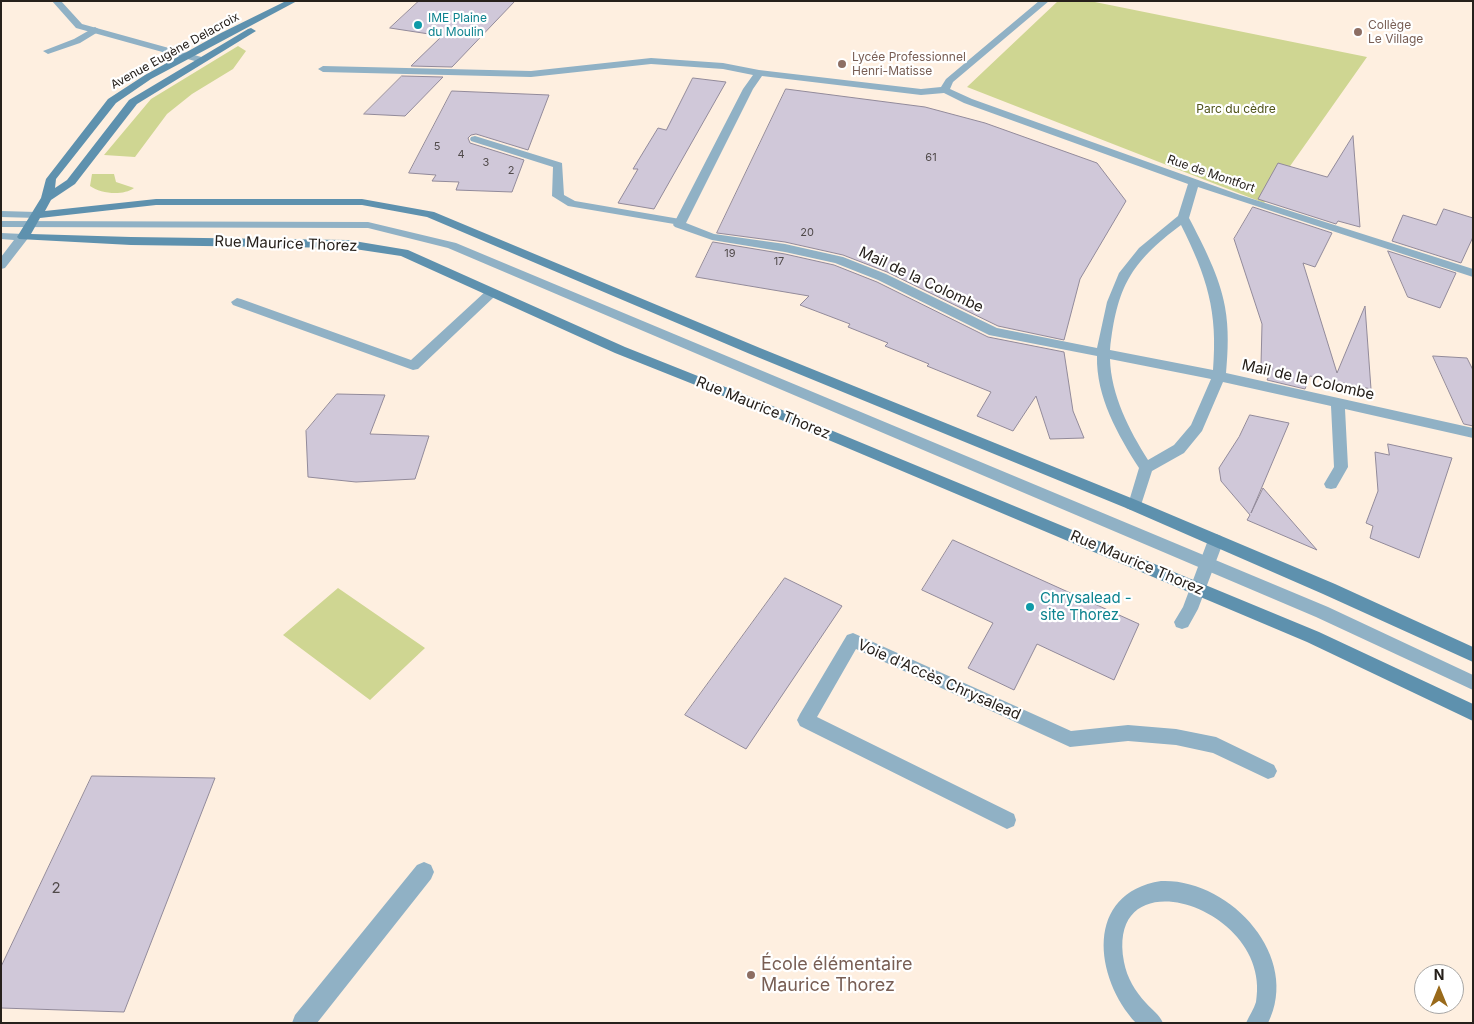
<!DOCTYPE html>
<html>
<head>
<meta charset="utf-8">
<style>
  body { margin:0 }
  #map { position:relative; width:1474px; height:1024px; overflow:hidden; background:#feefe0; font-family:Inter,sans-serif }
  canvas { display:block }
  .frame { position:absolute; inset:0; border:2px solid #26201b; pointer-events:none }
  .north { position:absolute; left:1414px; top:964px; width:50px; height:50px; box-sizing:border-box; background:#fff; border:1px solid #a8a6a4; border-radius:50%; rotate:0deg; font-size:14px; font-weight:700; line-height:20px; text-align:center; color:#26201b }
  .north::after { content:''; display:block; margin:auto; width:18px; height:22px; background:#996a1b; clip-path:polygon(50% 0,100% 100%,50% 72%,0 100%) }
</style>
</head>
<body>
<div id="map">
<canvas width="1474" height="1024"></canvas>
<div class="frame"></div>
<div class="north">N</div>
</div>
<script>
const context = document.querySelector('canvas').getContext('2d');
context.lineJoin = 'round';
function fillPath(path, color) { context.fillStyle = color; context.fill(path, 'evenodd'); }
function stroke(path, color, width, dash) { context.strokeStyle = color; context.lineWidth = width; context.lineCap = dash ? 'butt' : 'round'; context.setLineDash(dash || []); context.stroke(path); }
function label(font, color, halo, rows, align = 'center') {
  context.font = font + ' Inter,sans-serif'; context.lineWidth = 4.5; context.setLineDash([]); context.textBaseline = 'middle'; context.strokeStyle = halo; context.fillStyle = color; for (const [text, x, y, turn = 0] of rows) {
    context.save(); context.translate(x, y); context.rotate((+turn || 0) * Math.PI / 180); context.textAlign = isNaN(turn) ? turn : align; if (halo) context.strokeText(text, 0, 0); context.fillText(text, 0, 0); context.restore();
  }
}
fillPath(new Path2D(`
  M1058 1H1090L1367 57 1264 203 967 87Z
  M238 46 246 51 233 69 192 94 167 114 135 157 104 155 151 99Z
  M92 174H114L116 182 134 188C123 196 101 194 90 186Z
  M338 588 425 648 370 700 283 635Z`), '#cfd692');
const building = new Path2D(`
  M419 1H515L452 67 411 66 442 36 390 28Z
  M402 76 443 77 405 116 364 114Z
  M693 78 726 82 654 209 618 203 638 169H633L658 128 666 130Z
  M786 89 925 107 985 123 1097 163 1126 201 1080 279 1064 340 998 326 887 272 843 255 785 242 717 233Z
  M452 91 549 95 528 150 476 134 471 135 468 138 470 143 524 160 512 192 456 190 459 182 432 181 436 175 409 173Z
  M1353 136 1360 227 1338 221 1336 224 1258 199 1278 163 1327 177Z
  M1253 207 1332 233 1315 267 1303 263 1337 373 1365 306 1371 389 1310 376 1305 389 1267 380 1273 368 1261 365 1262 324 1234 239Z
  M1444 209 1473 218V237L1461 263 1392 241 1403 215 1436 225Z
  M713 242 785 254 834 265 877 282 988 337 1064 352 1073 411 1084 438 1050 439 1036 396 1013 431 977 416 991 392 927 366 929 364 885 346 888 343 848 327 850 324 800 305 809 296 696 277Z
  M1388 251 1456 273 1440 308 1408 297Z
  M1433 356 1467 358 1473 370V426L1464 424Z
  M337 394 385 395 370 434 429 436 415 479 356 482 308 477 306 431Z
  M1250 415 1289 423 1251 513 1263 488 1317 550 1247 520 1250 515 1221 481 1219 468 1239 437Z
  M1388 444 1452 458 1419 558 1370 538 1373 526 1366 523 1378 491 1375 452 1389 455Z
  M953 540 1139 624 1114 680 1037 644 1014 690 968 668 993 623 922 590Z
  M785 578 842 606 746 749 685 715Z
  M92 776 215 778 124 1012 1 1008V967Z`);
fillPath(building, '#d0c8d9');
stroke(building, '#928a9a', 1);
fillPath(new Path2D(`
  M95 27 100 30 98 32 80 43 48 54 43 51 74 39Z
  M475 136 562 163 564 195 575 201 680 219 686 222 680 225 568 206 552 196 553 167 471 141 470 139 471 137Z
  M1 221 368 222 456 243 1328 607 1473 675V690L1316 617 448 248 368 228 1 227Z
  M490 290 496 294 494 297 418 369 413 370 233 305 231 302 237 298 241 299 411 360 486 291Z`), '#90b1c5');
fillPath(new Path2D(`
  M1216 534 1221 536 1224 540 1198 609 1188 627 1182 629 1176 627 1174 622 1183 607 1208 540 1211 536Z`), '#90b1c5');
fillPath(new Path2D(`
  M52 1H61L82 24 205 58 207 60 202 63 76 28Z
  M1039 1H1049L953 82 950 89 972 99 1240 195 1473 269V277L1198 187 1189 218C1203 245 1220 277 1225 307 1229 329 1228 351 1226 373L1473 428V438L1345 409 1348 467 1336 488 1331 489 1326 488 1324 484 1334 467 1331 406 1223 382 1202 431 1184 453 1152 471 1141 505 1131 510 1126 508 1124 504 1130 498 1139 468C1118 435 1096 397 1097 356L989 335 878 280 835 263 785 252 712 240 675 227 673 225 743 89 753 75 723 69 651 64 531 77 323 72 318 69 323 66 531 71 651 58 723 63 759 70 921 89 941 87 946 79ZM762 76 921 95 944 93 964 103 1188 184 1178 216 1139 248 1119 273 1107 302 1097 348 997 328 886 274 843 257 785 244 714 234 686 223 753 89ZM1181 225C1207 277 1218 311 1213 370L1110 350C1117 287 1130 263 1181 225ZM1110 359 1211 379 1191 425 1174 445 1148 460C1129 430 1111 395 1110 359Z
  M1 211 37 212 43 215 37 218 1 217Z
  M1 233 23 234 29 237 5 268 1 269V257L14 240 1 239Z
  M853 633 1071 731 1128 725 1176 729 1216 737 1274 765 1277 771 1274 777 1268 779 1213 753 1176 745 1128 741 1070 747 856 649 817 717 1014 814 1016 820 1014 826 1007 829 800 726 797 720 800 714 847 635Z
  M424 862 431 865 434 872 431 879 317 1023H292L295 1015 417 865Z
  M1161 881C1229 878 1302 956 1268 1023H1246C1249 1016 1254 1009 1256 1002 1273 907 1104 853 1124 962 1127 978 1135 991 1146 1003 1152 1010 1159 1014 1163 1023H1136C1094 978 1084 893 1161 881Z`), '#90b1c5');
fillPath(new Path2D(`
  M286 1H297L151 79 116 103 56 179 55 188 67 180 129 100 248 29 251 28 256 31 137 104 75 184 51 200 45 211 156 199H362L434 212 760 348 1136 500 1335 584 1473 647V662L1323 594 1126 508 750 354 427 217 362 205H156L40 218 31 234 131 237 348 240 408 250 625 347 758 400 1319 632 1473 704V721L1307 642 748 406 615 353 401 256 348 248 131 245 19 239 17 237 41 198 46 179 108 99 145 75 221 33Z`), '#5e91ae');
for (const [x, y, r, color] of [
  [418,25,5,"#0f9aa8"],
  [1358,32,5,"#8d6e63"],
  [842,64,5,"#8d6e63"],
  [1030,607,5,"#0f9aa8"],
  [751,975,5,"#8d6e63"]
]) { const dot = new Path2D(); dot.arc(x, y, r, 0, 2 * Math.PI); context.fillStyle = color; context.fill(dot); stroke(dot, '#fff', 2); }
label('11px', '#504a4a', null, [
  ["5",437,147],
  ["4",461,155],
  ["61",931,158],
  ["3",486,163],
  ["2",511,171],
  ["20",807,233],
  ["19",730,254],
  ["17",779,262]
]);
label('12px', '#0d838f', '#fff', [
  ["IME Plaine",428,18],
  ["du Moulin",428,32]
], 'left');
label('12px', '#785e54', '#fff', [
  ["Collège",1368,25],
  ["Le Village",1368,39],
  ["Lycée Professionnel",852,57],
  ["Henri-Matisse",852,71]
], 'left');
label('12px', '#26201b', '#fff', [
  ["Avenue Eugène Delacroix",175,51,-29],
  ["Rue de Montfort",1211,174,19]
]);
label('12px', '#50541b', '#fff', [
  ["Parc du cèdre",1236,109]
]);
label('15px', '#26201b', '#fff', [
  ["Rue Maurice Thorez",286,244,2],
  ["Mail de la Colombe",921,280,25],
  ["Mail de la Colombe",1308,380,13],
  ["Rue Maurice Thorez",763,408,22],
  ["Rue Maurice Thorez",1137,563,23],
  ["Voie d'Accès Chrysalead",939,680,24]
]);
label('15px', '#0d838f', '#fff', [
  ["Chrysalead -",1040,598],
  ["site Thorez",1040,615]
], 'left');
label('15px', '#504a4a', null, [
  ["2",56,888]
]);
label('18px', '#785e54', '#fff', [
  ["École élémentaire",761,965],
  ["Maurice Thorez",761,986]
], 'left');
</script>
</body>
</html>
